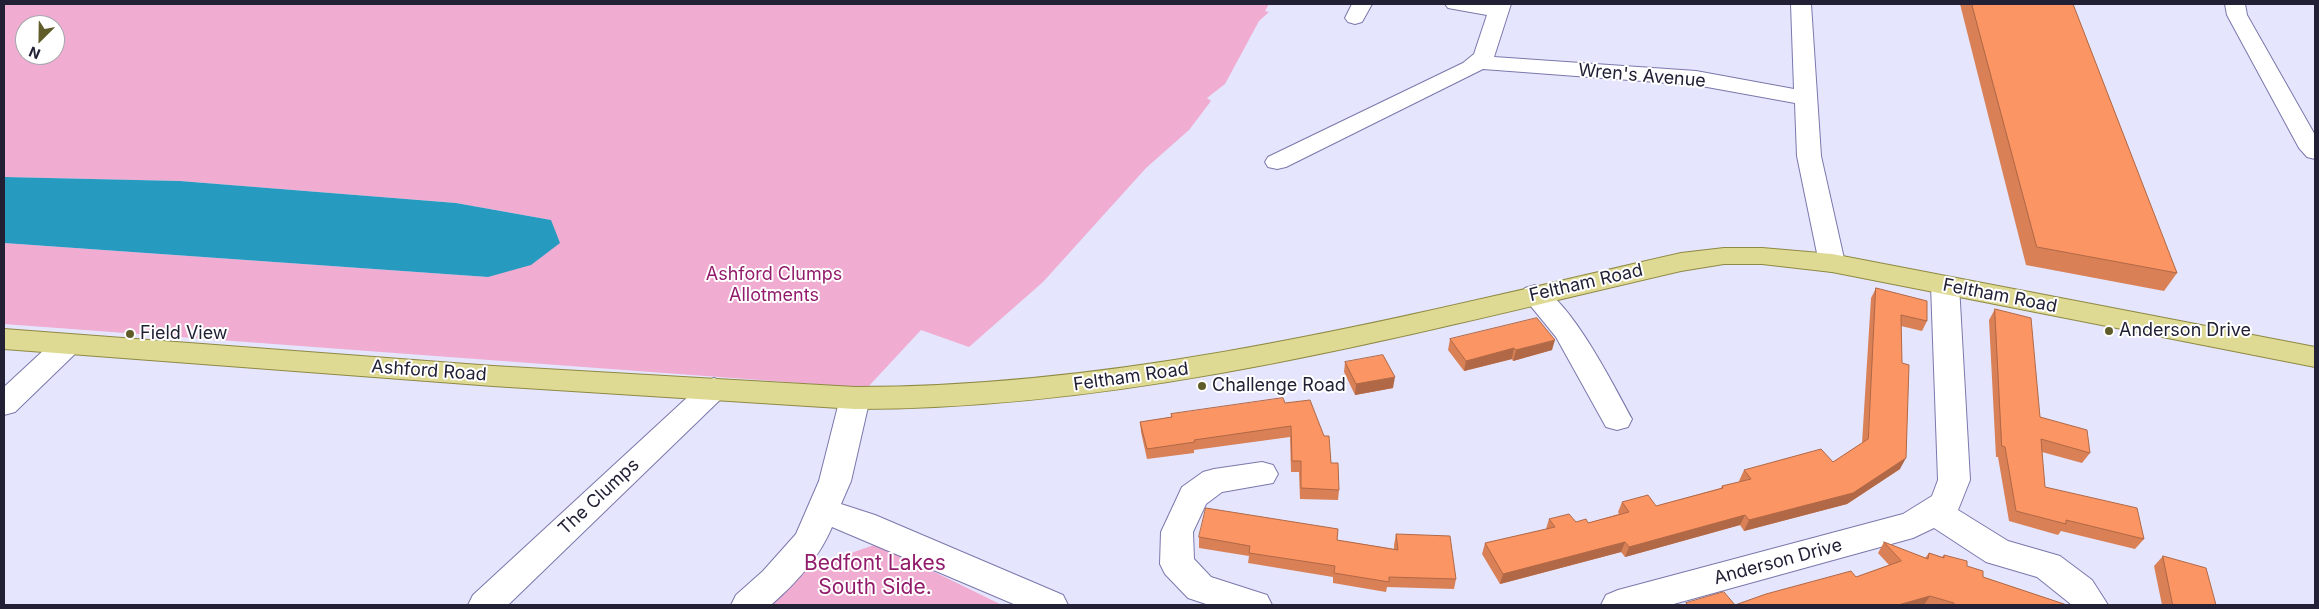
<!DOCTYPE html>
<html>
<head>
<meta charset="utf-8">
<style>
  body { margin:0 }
  #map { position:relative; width:2319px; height:609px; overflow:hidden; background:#e5e5fd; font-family:Inter,sans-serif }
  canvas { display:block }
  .frame { position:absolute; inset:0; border:5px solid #212035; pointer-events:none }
  .north { position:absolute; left:15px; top:15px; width:50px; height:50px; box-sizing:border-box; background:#fff; border:1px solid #a6a6ae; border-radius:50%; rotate:203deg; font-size:14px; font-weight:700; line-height:20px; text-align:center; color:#212035 }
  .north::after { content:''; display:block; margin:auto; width:18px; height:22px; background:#5f5c29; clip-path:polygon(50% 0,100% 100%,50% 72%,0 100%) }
</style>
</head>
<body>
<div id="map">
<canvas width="2319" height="609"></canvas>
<div class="frame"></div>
<div class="north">N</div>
</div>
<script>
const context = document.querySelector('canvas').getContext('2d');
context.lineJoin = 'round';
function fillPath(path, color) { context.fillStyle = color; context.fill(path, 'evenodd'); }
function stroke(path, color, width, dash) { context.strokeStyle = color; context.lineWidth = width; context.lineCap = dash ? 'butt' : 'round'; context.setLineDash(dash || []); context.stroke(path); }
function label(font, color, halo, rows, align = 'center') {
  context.font = font + ' Inter,sans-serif'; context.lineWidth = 4; context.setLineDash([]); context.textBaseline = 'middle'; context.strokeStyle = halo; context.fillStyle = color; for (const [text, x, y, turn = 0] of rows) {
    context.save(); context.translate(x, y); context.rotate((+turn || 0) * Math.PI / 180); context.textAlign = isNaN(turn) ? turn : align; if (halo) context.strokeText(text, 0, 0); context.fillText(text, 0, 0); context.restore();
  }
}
fillPath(new Path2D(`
  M4 4H1269L1265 11 1269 12 1259 21 1225 84 1207 98 1211 101 1189 130 1146 168 1043 282 969 347 921 330 867 388 4 324V243L488 277 551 220 456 203 180 181 4 177ZM25 25H55V55H25Z
  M877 544 1002 605H768L805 569Z`), '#f0acd1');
fillPath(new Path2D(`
  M4 177 180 181 456 203 551 220 560 243 531 265 488 277 4 243Z`), '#279ac0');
const minor = new Path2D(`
  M1352 4H1372L1362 22 1355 24 1348 22 1345 18Z
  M1445 4H1511L1494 57 1696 71 1794 89 1791 4H1811L1821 156 1845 263 1841 269 1832 272 1823 269 1819 263 1797 156 1795 103 1696 85 1483 69 1286 167 1277 169 1268 167 1265 162 1268 157 1463 63 1474 54 1487 15 1448 8Z
  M2225 4H2245L2247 15 2315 135V159L2307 157 2299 148 2227 15Z
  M1945 276 1955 279 1959 285 1970 480 1958 510 2008 541 2060 556 2092 580 2108 605H2072L2037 577 1986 562 1934 528 1913 538 1670 605H1601L1606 595 1618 590 1903 514 1932 496 1938 480 1931 285 1935 279Z
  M1535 285C1568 294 1615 388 1632 419L1628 427 1617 430 1606 427 1556 337 1521 294 1525 288Z
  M68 334 78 337 82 344 78 351 15 412 4 415V387L58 337Z
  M714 378 724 382 729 389 724 396 508 605H468L473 595 704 382Z
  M855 387 866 390 870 398 851 481 841 504 875 515 1063 595 1068 605H1016L832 527C819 558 796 583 771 605H731L736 595 763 571 796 534 819 481 840 398 844 390Z
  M1262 462 1273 465 1278 474 1273 483 1222 492 1206 504 1193 532 1194 559 1211 577 1267 595 1272 605H1209L1188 598 1165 574 1160 564 1161 532 1182 487 1203 472 1214 469Z`);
const major = new Path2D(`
  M1724 248H1762L1832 254 2315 347V367L1832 272 1762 264H1724L1681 271C1409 334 1136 409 855 409L493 386 4 349V329L493 366 855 387C1136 387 1409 315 1681 253Z`);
stroke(minor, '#7a78ac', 2);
stroke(major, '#8e8943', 2);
fillPath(minor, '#fff');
fillPath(major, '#dfda93');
fillPath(new Path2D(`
  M1960 4H2073L2177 273 2164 291 2026 265Z
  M1876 288 1927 321 1922 331 1901 326 1900 469 1847 504 1744 531 1740 525 1625 557 1621 552 1500 584 1482 554 1485 543 1546 529 1549 519 1588 523 1619 514 1618 512 1622 502 1656 506 1721 488 1722 486 1740 482 1739 481 1744 470 1833 462 1862 443 1871 298Z
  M1995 309 2040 417 2090 453 2082 463 2042 452 2045 487 2144 539 2135 549 2061 531 2058 535 2009 521 1998 457H1996L1989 320Z
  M1450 339 1552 350 1513 361 1512 359 1464 371 1448 350Z
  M1345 362 1393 388 1355 395 1344 372Z
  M1285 403 1331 463 1339 490 1338 500 1300 499 1299 472H1291L1290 437 1194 450V453L1147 459 1141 432 1140 422 1171 417V414Z
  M1396 534 1456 579 1454 589 1387 587 1386 592 1333 583V577L1248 563 1249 556 1199 548V537L1337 540 1394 549V545Z
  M1884 542 1925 558 1929 553 1942 557 1944 555 1967 566 1983 577 2067 605H1735L1856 577 1889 565 1878 553Z
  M2163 556 2216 605H2162L2154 566Z`), '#d98056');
fillPath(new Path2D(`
  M1555 340 1552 350 1513 361 1516 350Z
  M1514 348 1512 359 1464 371 1466 361Z
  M1395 377 1393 388 1355 395 1356 384Z
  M1906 458 1900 469 1847 504 1744 531 1749 520Z
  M1745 515 1740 525 1625 557 1629 547Z
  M1625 542 1621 552 1500 584 1503 574Z
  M1930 596 1924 605H1898Z`), '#b06846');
const building = new Path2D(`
  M1972 4H2073L2177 273 2037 247Z
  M1876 288 1927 301V321L1901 315 1902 363 1909 365 1906 458 1853 493 1749 520 1745 515 1629 547 1625 542 1503 574 1485 543 1555 527 1549 519 1569 514 1576 522 1586 519 1588 523 1629 512 1622 502 1648 495 1656 506 1723 488 1722 486 1751 479 1744 470 1821 449 1833 462 1868 439Z
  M1995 309 2031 318 2040 417 2087 430 2090 453 2041 439 2045 487 2137 508 2144 539 2066 520V524L2016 511 2005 447 2002 446Z
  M1537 318 1555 340 1516 350 1514 348 1466 361 1450 339Z
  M1383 355 1395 377 1356 384 1345 362Z
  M1283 398 1285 403 1310 400 1324 436H1329L1331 463H1338L1339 490 1301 488V461H1292L1291 426 1194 440 1195 442 1147 449 1140 422 1172 417 1171 414Z
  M1206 508 1338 529 1337 540 1398 550 1396 534 1450 536 1456 579 1389 577V582L1334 573 1335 566 1249 553 1250 546 1199 537Z
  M1884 542 1928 559 1929 553 1944 558V555L1967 561V566L1983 571V577L2067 605H1954V603L1930 596 1898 605H1735L1766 594 1851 571 1856 577 1901 561Z
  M2163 556 2206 568 2216 605H2173Z
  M1724 592 1735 605H1688L1686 603Z`);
fillPath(building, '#fc9564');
stroke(building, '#b06846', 1);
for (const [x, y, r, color] of [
  [2109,331,5,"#5f5c29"],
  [130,334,5,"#5f5c29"],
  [1202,386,5,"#5f5c29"]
]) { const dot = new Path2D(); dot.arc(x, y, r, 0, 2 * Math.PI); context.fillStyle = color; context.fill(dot); stroke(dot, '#fff', 2); }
label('18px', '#212035', '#fff', [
  ["Wren's Avenue",1642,76,5],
  ["Feltham Road",1586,283,-13],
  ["Feltham Road",2000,296,11],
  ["Ashford Road",429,371,4],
  ["Feltham Road",1131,377,-8],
  ["The Clumps",599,497,-43],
  ["Anderson Drive",1778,562,-15]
]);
label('18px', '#921c6b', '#fff', [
  ["Ashford Clumps",774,275],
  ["Allotments",774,296]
]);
label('18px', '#212035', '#fff', [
  ["Anderson Drive",2119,331],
  ["Field View",140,334],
  ["Challenge Road",1212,386]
], 'left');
label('21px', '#921c6b', '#fff', [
  ["Bedfont Lakes",875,564],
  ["South Side.",875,588]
]);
</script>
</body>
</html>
